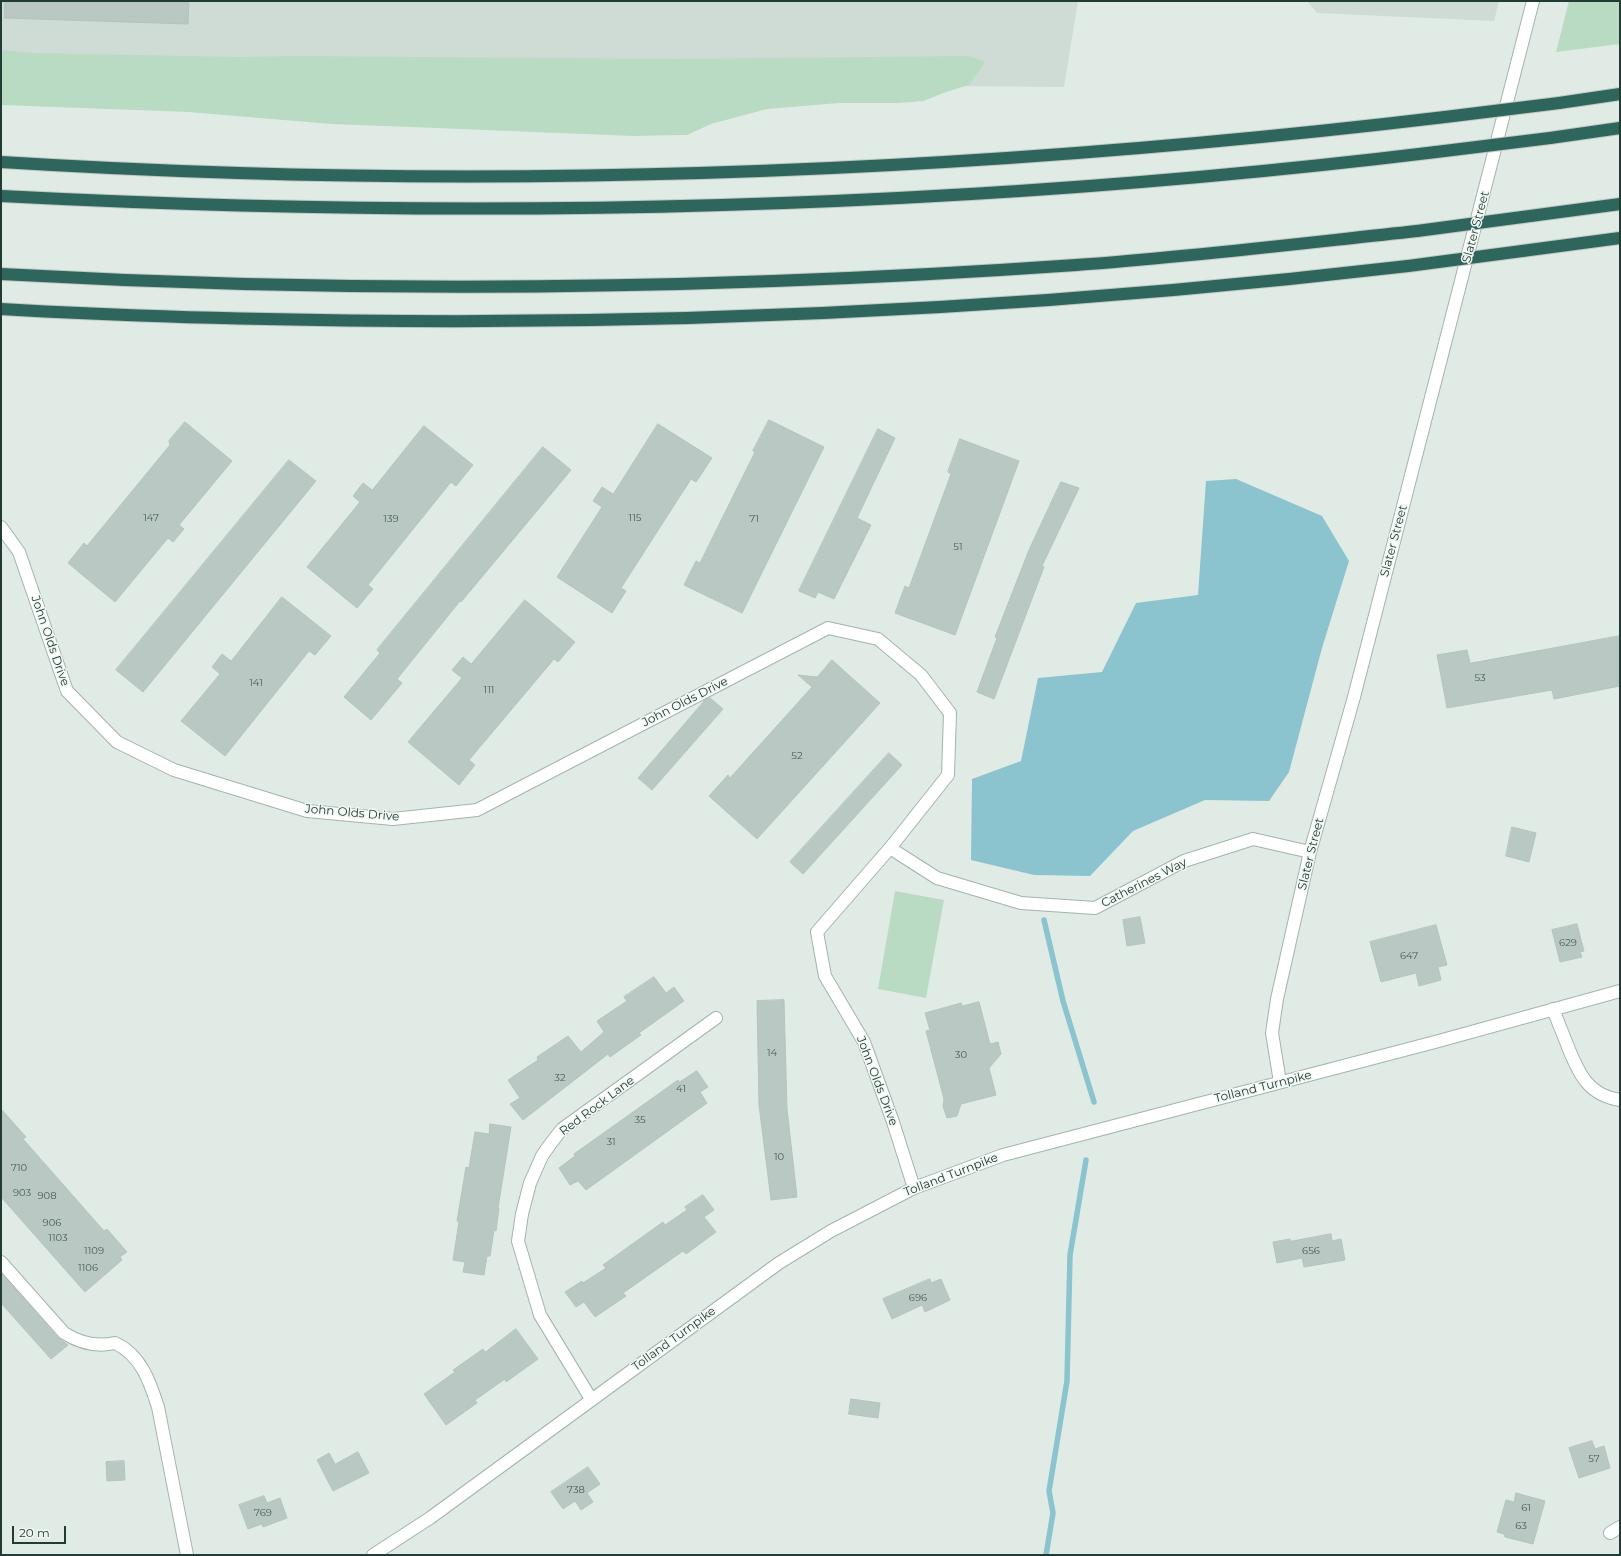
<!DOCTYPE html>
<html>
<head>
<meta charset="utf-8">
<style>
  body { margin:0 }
  #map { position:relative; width:1621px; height:1556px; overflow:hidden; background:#e1ebe6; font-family:Montserrat,sans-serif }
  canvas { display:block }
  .frame { position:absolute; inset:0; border:2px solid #223b34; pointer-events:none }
  .scale { position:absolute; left:12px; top:1526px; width:54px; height:18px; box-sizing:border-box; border:2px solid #223b34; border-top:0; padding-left:5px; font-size:12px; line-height:14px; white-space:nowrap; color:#223b34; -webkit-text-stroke:3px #f1f8f4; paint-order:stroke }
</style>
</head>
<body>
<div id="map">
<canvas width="1621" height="1556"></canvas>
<div class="frame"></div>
<div class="scale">20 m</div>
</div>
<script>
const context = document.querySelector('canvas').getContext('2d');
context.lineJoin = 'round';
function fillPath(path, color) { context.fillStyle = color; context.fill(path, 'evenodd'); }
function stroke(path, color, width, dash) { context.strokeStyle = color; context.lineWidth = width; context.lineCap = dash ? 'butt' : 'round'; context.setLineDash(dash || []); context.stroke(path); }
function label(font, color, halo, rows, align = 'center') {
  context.font = font + ' Montserrat,sans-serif'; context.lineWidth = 3; context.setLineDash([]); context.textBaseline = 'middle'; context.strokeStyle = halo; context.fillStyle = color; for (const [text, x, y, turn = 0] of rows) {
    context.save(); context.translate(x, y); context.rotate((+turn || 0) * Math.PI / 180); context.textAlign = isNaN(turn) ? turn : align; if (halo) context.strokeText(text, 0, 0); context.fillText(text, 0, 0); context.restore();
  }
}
fillPath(new Path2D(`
  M1 1H1078L1064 87 1 78Z
  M1307 1H1499L1494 21 1317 13Z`), '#cfdbd5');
fillPath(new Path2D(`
  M1569 1H1620V44L1556 52Z
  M1 50 34 53 238 57 297 56 676 59 968 56 984 61V64L969 85 949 91 923 101 899 103H839L767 109 711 124 687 135H679L633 136 436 128 331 124 188 112 1 105Z
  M895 891 944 900 926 998 878 989Z`), '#badbc3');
fillPath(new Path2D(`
  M1236 479 1322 516 1349 561 1322 648 1289 772 1269 801 1205 800 1133 831 1090 876 1034 875 971 860 972 779 1021 761 1038 678 1102 672 1136 603 1198 595 1206 481Z`), '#8bc3ce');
stroke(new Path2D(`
  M1044 920 1063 1001 1094 1102
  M1046 1555 1053 1513 1049 1491 1067 1381 1070 1255 1086 1160`), '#8bc3ce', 5.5);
const building = new Path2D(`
  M5 1H189L188 24 5 18Z
  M769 420 824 447 742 613 684 585 696 561 700 563 755 452 753 451Z
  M185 422 232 461 179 525 184 529 173 542 168 538 115 602 68 563 84 543 87 546 170 445 169 441Z
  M658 424 712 458 696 482 691 479 621 588 626 591 612 613 557 577 602 507 593 501 602 487 613 494Z
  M424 426 473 465 456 486 451 482 368 585 373 589 357 608 307 567 360 502 353 496 363 483 372 490Z
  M878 429 895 438 857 518 871 525 834 599 818 592 815 598 799 591Z
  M960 439 1019 461 955 635 895 613 905 586 909 588 951 474 948 472Z
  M543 447 571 470 461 602 460 601 397 679 402 683 371 720 344 697 380 653 377 650Z
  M289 460 316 481 143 692 116 670Z
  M1061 482 1079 488 1042 566 1044 567 994 699 977 692 997 638 995 637 1029 550Z
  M282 597 331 636 315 655 309 651 225 756 181 721 220 674 212 667 222 654 231 661Z
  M525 600 575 642 558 662 554 659 469 760 475 765 459 785 408 742 462 678 452 670 463 657 471 664Z
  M1620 636V686L1554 699 1552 690 1447 708 1437 655 1467 650 1470 663Z
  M832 660 880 703 757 839 709 796 728 775 730 778 812 687 798 675 817 677Z
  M710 698 723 709 652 790 638 778 705 700Z
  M889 753 902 765 803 874 790 862Z
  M1512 827 1536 833 1529 862 1506 856Z
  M1140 917 1145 943 1127 946 1123 920Z
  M1577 924 1584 951 1580 952 1582 957 1560 962 1552 930Z
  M1436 925 1447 965 1438 967 1441 980 1419 986 1416 973 1381 982 1370 942Z
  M654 977 666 993 674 987 684 1001 639 1033 641 1035 610 1057 608 1054 523 1120 510 1104 520 1098 508 1080 538 1060 537 1057 568 1036 581 1052 604 1032 597 1021 627 1001 624 997Z
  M784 1000 787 1109 797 1197 771 1200 759 1105 757 1001Z
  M979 1002 990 1044 998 1042 1001 1054 989 1068 996 1095 961 1104 957 1116 947 1118 943 1106 944 1099 926 1031 930 1030 925 1013 961 1003 962 1006Z
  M697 1071 708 1087 700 1092 707 1103 586 1190 578 1181 570 1185 559 1168 575 1156 574 1154 678 1080 679 1082Z
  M1 1109 26 1137 23 1139 104 1231 107 1229 127 1252 120 1257 122 1260 85 1292 1 1197Z
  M490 1124 511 1127 498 1208H499L496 1231 494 1230 490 1256H487L484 1275 463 1272 465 1262 453 1260 459 1222 457 1221 466 1167 469 1168 475 1132 489 1134Z
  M703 1195 714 1210 704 1217 716 1232 686 1254 683 1251 623 1293 626 1296 595 1317 584 1302 576 1307 565 1292 582 1281 583 1283 606 1268 603 1265 663 1222 665 1225 687 1210 685 1207Z
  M1331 1234 1332 1241 1341 1239 1345 1260 1304 1267 1302 1258 1277 1263 1273 1242 1290 1239 1291 1241Z
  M1 1273 58 1338 68 1345 51 1359 1 1303Z
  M930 1279 931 1283 941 1279 950 1300 925 1312 922 1305 892 1319 883 1299Z
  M516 1329 538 1359 506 1382 505 1379 475 1400 477 1403 446 1425 424 1394 455 1372 453 1370 483 1349 485 1352Z
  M851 1399 880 1403 878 1418 849 1414Z
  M1592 1441 1595 1449 1604 1446 1610 1468 1579 1478 1569 1448Z
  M358 1452 369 1473 333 1491 317 1460 329 1453 335 1464Z
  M124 1461 125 1480 107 1481 106 1462Z
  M588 1467 600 1484 587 1493 593 1502 581 1510 575 1501 563 1509 551 1492Z
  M1516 1493 1545 1501 1533 1544 1505 1537 1504 1534 1497 1532 1506 1500 1514 1502Z
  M264 1496 267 1503 280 1498 287 1518 263 1527 262 1524 248 1529 239 1505Z`);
fillPath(building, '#b9c8c2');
stroke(building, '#b3c4bd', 1);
const minor = new Path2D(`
  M1 527 19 552 67 691 117 742 174 770 307 811 393 819 477 810 828 628 878 639 921 675 950 713 948 775 890 848 817 932 825 976 864 1042 893 1122 914 1188
  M890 848 937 878 1021 903 1095 908 1184 861 1253 839 1310 852
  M1553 1009C1558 1022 1563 1034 1568 1047 1579 1074 1588 1095 1620 1100
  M1280 1082 1272 1033 1277 999 1310 852 1354 697 1533 1
  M1 1262 64 1333C80 1343 98 1347 115 1343 141 1355 150 1382 158 1407L187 1555
  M591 1399 540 1315 518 1241 522 1214 530 1183 542 1156 551 1143 562 1129 716 1018
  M1610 1533 1620 1527
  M373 1555 430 1518 779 1263 831 1231 914 1188 1003 1155 1435 1042 1620 991`);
const highway = new Path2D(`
  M1559 103 1620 94
  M1550 138 1620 128
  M1 162C482 192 967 174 1445 117
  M1 196C480 221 960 210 1436 152
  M1530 216 1620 204
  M1522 251 1620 238
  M1 274C360 294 718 290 1076 265 1190 257 1304 243 1417 231
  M1 309C135 317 270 320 405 321 740 323 1075 305 1408 266`);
stroke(minor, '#a4b3ad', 14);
stroke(highway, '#c1c8c6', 14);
stroke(minor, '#fff', 12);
stroke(highway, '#2f665b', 12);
const highwayBridge = new Path2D(`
  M1445 117 1559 103
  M1436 152 1550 138
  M1417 231 1530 216
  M1408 266 1522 251`);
stroke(highwayBridge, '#c1c8c6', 14, []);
stroke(highwayBridge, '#2f665b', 12);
label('10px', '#485e58', null, [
  ["147",151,518],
  ["115",635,518],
  ["139",391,519],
  ["71",754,519],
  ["51",958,547],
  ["53",1480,678],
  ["141",256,683],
  ["111",489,690],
  ["52",797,756],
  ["629",1568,943],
  ["647",1409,956],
  ["14",772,1053],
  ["30",961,1055],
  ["32",560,1078],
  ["41",681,1089],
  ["35",640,1120],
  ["31",611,1142],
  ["10",779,1157],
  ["710",19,1168],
  ["903",22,1193],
  ["908",47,1196],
  ["906",52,1223],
  ["1103",58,1238],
  ["1109",94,1251],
  ["656",1311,1251],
  ["1106",88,1268],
  ["696",918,1298],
  ["57",1594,1459],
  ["738",576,1490],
  ["61",1526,1508],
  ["769",263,1513],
  ["63",1521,1526]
]);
label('12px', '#223b34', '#f1f8f4', [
  ["Slater Street",1476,227,-75],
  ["Slater Street",1394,541,-75],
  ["John Olds Drive",50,641,71],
  ["John Olds Drive",685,702,-27],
  ["John Olds Drive",352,813,5],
  ["Slater Street",1311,854,-76],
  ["Catherines Way",1144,883,-27],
  ["John Olds Drive",877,1081,69],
  ["Tolland Turnpike",1263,1087,-14],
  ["Red Rock Lane",597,1106,-37],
  ["Tolland Turnpike",951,1175,-21],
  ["Tolland Turnpike",674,1339,-36]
]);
</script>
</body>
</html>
